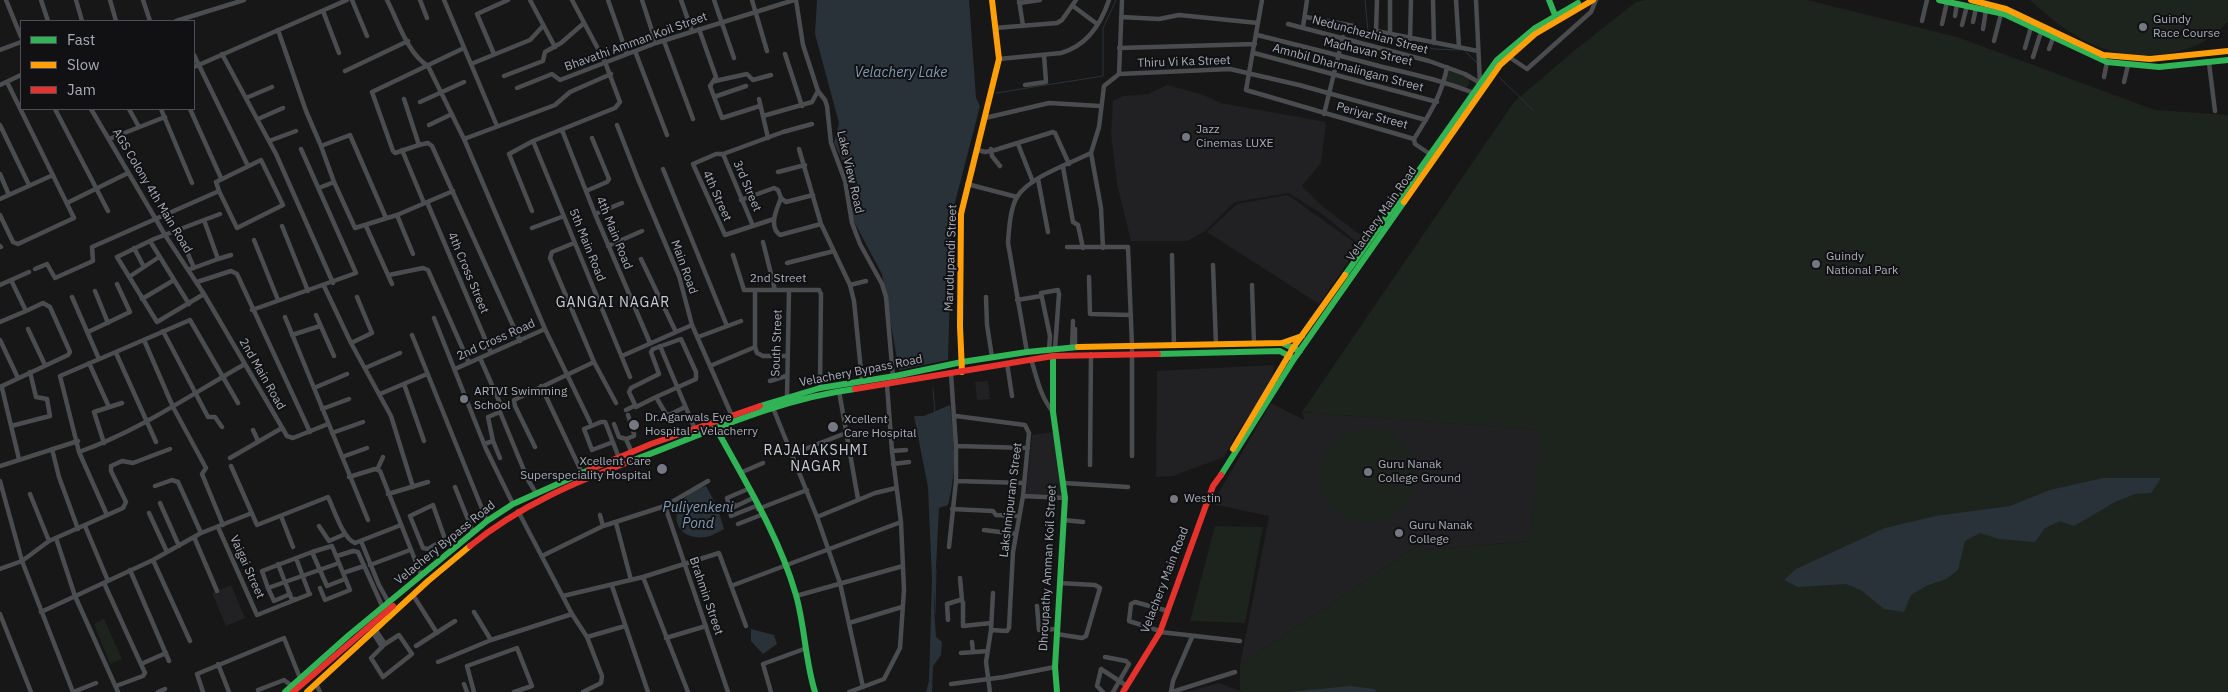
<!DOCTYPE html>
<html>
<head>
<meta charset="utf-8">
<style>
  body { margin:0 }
  #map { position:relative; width:2228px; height:692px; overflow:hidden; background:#171717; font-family:"IBM Plex Sans",sans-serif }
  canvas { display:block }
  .legend { position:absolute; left:20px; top:20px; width:175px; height:90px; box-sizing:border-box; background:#111113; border:1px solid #4d4f55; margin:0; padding:6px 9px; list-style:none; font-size:15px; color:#a8adb8 }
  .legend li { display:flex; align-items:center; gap:10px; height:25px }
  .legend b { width:25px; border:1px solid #4d4f55 }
</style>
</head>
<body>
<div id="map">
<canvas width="2228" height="692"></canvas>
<ul class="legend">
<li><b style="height:6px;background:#30b455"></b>Fast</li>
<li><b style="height:6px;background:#ff9f0a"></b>Slow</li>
<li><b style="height:6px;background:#e5322d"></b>Jam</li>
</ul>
</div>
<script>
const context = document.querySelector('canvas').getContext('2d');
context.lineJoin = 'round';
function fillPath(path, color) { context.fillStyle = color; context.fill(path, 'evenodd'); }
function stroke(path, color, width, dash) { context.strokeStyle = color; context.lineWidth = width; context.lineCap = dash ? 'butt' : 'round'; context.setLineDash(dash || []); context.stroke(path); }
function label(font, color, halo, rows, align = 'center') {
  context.font = font + ' "IBM Plex Sans",sans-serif'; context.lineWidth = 4; context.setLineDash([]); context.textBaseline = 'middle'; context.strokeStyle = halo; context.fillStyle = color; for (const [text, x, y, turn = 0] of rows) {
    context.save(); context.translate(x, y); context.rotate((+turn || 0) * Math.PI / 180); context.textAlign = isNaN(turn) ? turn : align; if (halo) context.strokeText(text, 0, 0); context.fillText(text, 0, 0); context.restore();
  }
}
fillPath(new Path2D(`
  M1167 85 1201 94 1221 103 1326 122 1321 163 1302 186 1322 206 1366 239 1363 244 1354 240 1325 216 1289 193 1235 202 1204 232 1187 241H1131L1117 184 1111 133 1113 101 1123 96 1148 94Z
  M1288 195 1359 246 1319 304 1207 232 1237 204Z
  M1274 365 1271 383 1237 433 1224 457 1173 476 1156 477 1157 371Z
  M988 381 990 399 977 400 975 382Z
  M1271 403 1304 420 1302 412 1542 430 1530 541 1425 550 1419 545 1240 665 1269 516 1212 504Z
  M1053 432 1064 499 1026 495 1032 435Z
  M231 585 245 618 226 626 212 593Z
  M1219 683 1243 692H1187Z`), '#212123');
fillPath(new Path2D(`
  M1645 0H1807L1957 37 2155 110 2228 115V692H1243L1240 690V665L1419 545 1425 550 1530 541 1541 430 1302 412 1514 102 1575 50 1636 2Z
  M2030 0H2228V22C2219 31 2209 39 2197 45 2168 58 2125 58 2096 46 2071 36 2049 17 2030 0Z
  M1448 68 1470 78 1467 88 1446 80Z
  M1320 476a48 48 0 1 1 96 0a48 48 0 1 1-96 0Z
  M1215 526 1263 527 1245 623 1190 621Z
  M104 619 122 659 110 664 94 624Z`), '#1d241e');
fillPath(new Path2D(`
  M817 0H969L976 98 980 106 952 214 948 360 899 370 882 274 851 216 854 185 834 143 839 123 815 34Z
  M950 405C954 439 957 472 948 505L939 508 934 607 936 637 942 642 941 655 933 666 932 692H926L929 681 932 580 928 487 914 416H924Z
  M2103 478H2161L2151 493 2135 494 2115 502 2074 526 2060 521 2045 528 2035 542 1999 539 1980 533 1965 541 1958 570 1946 579 1926 586 1911 595 1904 612 1884 609 1861 590 1846 584 1798 587 1784 580 1796 569 1885 528 1936 516 2010 506 2050 490Z
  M706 486 717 506 724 529C718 532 712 536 706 537 676 541 667 514 688 495 693 491 700 488 706 486Z
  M751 629 774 635 777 644 763 654 751 641Z
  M1350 686 1375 689 1376 692H1289Z`), '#2a3239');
stroke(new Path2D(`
  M1365 0 1368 31 1434 49 1460 50
  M1464 50 1477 63
  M1499 77 1534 111
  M996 93 1103 76V28L1116 0
  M933 389 935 413
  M935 613 936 570`), '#2a3239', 1);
stroke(new Path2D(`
  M6 0 21 37
  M41 0 48 21
  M76 0 82 21
  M110 0 116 21
  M143 0 150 21
  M352 0 367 36
  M387 0C398 21 407 53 428 66L464 139 545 329 590 422
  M420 0 427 18
  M444 0 497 126
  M530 0 555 47
  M608 0 627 54
  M642 0 656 43
  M681 0 692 31
  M714 0 734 58
  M752 0 767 51
  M796 0 803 45 818 91 825 100 827 106 831 143 845 181 852 223 860 244 882 284 886 297 893 377
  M1019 0 1023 26
  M1262 0 1246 90 1414 139
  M1377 0 1376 31 1478 51
  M1433 0 1434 43
  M1456 0 1459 47
  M1476 0 1480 83
  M1019 3 1040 0
  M1073 6 1097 24
  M323 11 339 53
  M1955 16 1957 4
  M1121 17 1159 19 1179 15 1258 23
  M1306 17 1354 26
  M176 21 244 0
  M1922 21 1927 0
  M1973 22 1976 8
  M1288 24 1429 61 1465 74 1480 83
  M1942 24 1947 2
  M1962 25 1967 6
  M1303 27 1307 0
  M995 28 1057 23 1062 20 1076 0
  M699 29 716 77 710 86 722 118 760 106
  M1983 29 1986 10
  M278 30 306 111 321 146
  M1390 34V0
  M1257 35C1297 45 1338 55 1379 66 1412 74 1441 80 1474 93
  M1410 39 1411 0
  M664 41 693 119
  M1994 41 2001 14
  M1119 48 1255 44
  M2025 48 2031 27
  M2049 49 2053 38
  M0 50 21 42
  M635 51 667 135
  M1254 53 1437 102
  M222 54 276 154 333 283
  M494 54 477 14 508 0
  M785 54 802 106
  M194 55 248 166
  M1509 57 1527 69 1591 12 1596 0
  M2033 57 2041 32
  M999 59 1061 53C1086 46 1101 24 1109 0
  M2209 63 2215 111
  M471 64 530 40 543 26
  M194 67 347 0
  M345 71 408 41
  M1119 74 1122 0
  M504 76 543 61 545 52 561 43 584 23
  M2104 77 2107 62
  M715 81 747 74 753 80 771 75
  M2124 82 2128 65
  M0 85 21 75
  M1025 85 1046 82 1044 55
  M517 88 552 74 560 80 656 43 794 0
  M714 97 746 86
  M246 98 272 87
  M404 99 419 145 428 143 432 146 520 341
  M759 99 768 138
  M420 102 464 82
  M55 109 108 211
  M91 109 165 235 204 294 287 436 293 438 328 424
  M129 109 139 127
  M161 109 192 183
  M190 109 221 178
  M1324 114 1343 37
  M763 116 812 102 818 91
  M985 118 1049 103 1100 106
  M258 119 283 108
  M0 125 29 185
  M429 125 452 114
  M617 125 638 179 679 276 692 325 732 416
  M562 130 595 214 650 343
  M109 139 165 117
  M464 139 555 105 570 92 611 74
  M269 141 296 131
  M533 141 630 377
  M1018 144 1033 182
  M419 145 395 153 393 151 372 92 464 48
  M799 149 821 224 850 285 854 301 862 381
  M991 149 992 156 1000 166
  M402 150 424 203
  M978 150 985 152 995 150 1053 132 1055 133 1069 164
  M723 154 753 226
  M1430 154 1415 144 1414 139C1429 115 1442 95 1447 67
  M1063 167 1073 222 1078 225 1083 248
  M663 169 727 326
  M778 172 805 165
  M0 174 9 195
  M1038 179 1048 232
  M967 184 1017 197
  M319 188 334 182
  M586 191 607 182 609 179 592 138
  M781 198C777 209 768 226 780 235L821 224
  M781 198 786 202 813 195
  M0 199 53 175
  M741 200 774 188 778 190 781 198
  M427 202 491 353
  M67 203 128 173
  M532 211 509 154 533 141 615 108 620 102 605 62 572 0
  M595 214 622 203
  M0 215 13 242 18 244 74 218 7 82
  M397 215 413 254
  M386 218 350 135 321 146 334 182 355 228 397 215 453 191
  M774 219 725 235 693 164 716 154H723L783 132 812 124
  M204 220 220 214
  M282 226 308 291
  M366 226 392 284
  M532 228 564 216
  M178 231 194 268
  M254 240 278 300
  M150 241 189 304
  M763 242 775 290
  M574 243 552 252 550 258 594 362 616 403
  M0 246 1 247
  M608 246 642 231
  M1067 247H1128L1132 346V456
  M134 248 144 267
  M1103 248 1101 208 1091 153 1099 127 1104 86 1119 74 1230 69 1299 85 1426 120
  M733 255 744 290H819L821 294 820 388
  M1172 255 1174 346
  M218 259 231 255
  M641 259 676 332
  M787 263 834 251
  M1213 265 1216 345
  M35 269 47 264 55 278 93 261 92 247 219 191 237 228 283 205 261 160 216 182 219 191
  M188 270 218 259 204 220 154 239 117 257 157 322 204 294
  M389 275 423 268 428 270 469 363
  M129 277 159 257
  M1089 277 1090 314 1131 315
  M197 282 231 271 237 274 310 432
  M0 285 29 272
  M850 285 866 281
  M1252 285 1254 344
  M324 286 351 343 391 416 413 487
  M95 291 108 323
  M755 291V347L757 353 763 356H786
  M72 297 99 359
  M986 297 987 325 992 357
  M142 299 174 280
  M1017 300 1041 296
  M252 310 356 273 301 149
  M316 315 334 356
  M285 317 368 520
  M434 318 486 449 513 504
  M0 322 26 311
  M28 329 45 365
  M1075 329V347
  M163 331 208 417H215L222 427
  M88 332 130 312 117 284
  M292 335 320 326
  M412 335 487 521
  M698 337 741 321
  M0 340 18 378
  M144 340 173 407 206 468 202 474 223 525
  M351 343 372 333 357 297
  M660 346 695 429
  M1072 348 1073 321
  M1049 350 1050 336 1041 293 1058 290 1059 294 1055 349
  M1027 352 1008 243C1009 229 1010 209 1017 197 1029 177 1071 163 1091 153
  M116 353 156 442
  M622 356 692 325
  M480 358 500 403
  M1031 359C1037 378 1040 396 1053 412
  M89 363 109 407
  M1007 363 1012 396
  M710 366 755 347
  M365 368 400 353
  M455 369 545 329
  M770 381 786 376
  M404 384 424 441
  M541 386 583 475
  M0 387 68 355 70 352 50 307 43 303 26 311 11 280
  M2 388 19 459
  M314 388 347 374
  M839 391 858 499
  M380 394 427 374
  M656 397 696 379V372L681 339 653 349 651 352 659 374 631 388 629 392 636 407 656 397 666 414 669 415 685 407
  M787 397 789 290
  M773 408 817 517 840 583 863 687
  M322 409 349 399
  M626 410 634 406
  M628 415 634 434V436L626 439 632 453
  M956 416 1025 425 1029 433 1023 496 1013 552 1009 628 1007 631 991 630
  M614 424 619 437 626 439
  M11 426 50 416 47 399 36 397 30 372
  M253 430 258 441
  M332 433 363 422
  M493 441 500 458
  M613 442 592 450 584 429 601 422H605L606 424 619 458
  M104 443 94 412 122 403
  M484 444 493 441 488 417 500 412 528 480 536 493
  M956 446 1028 448
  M535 447 515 406 514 400 594 362
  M52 449 59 477 78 529
  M892 451 906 450
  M79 452C139 431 190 395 245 364
  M792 454 846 433
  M342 457 367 448
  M230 458 282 428
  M893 464 909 462
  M1090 465 1091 354
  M0 466 78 441
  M231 466 257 525 328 497C334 509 343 539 355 543L401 525
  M378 468 383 457
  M740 473 763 463
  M349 477 375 469 380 471 421 575
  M0 481 22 561 73 692
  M956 481 1024 483
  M1064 483 1128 487
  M155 486 172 480 178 482 201 533
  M455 487 473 532
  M30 494 49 541
  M388 494 428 482
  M1023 496 1065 498
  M753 498 730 509 731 516 756 506
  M160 503 179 546
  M734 504 729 505 727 498 748 489
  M665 506 728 692
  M758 509 807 490
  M952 509 993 511 996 515 1019 516
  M518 511 572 614 587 637 602 676 601 683 583 692
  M149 513 167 552
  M107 515 79 452 60 376 190 320 238 403
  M600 515 603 526
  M281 516 293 547
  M817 517 875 493 896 488
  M1064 520 1083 522
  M616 523 631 580
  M738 524 761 515
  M85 526 108 581
  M319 526 329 541 345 534
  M218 527 257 615 310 594
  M984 530 1016 534
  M194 537 217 591
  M56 538 75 596 118 692
  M445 539 428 549 423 548 410 516 433 505 445 539 454 549
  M361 541 379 585 389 603
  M949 547 956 481V446L951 374
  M312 552 332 546 350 590 325 600 320 588
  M337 556 353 551 358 552 383 608
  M542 556 603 526 665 506 708 481
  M296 558 309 593
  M153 560 190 641
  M278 564 292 600 295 599
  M370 565 410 550
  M0 569 22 561 49 541 123 508 126 502 111 471V466L122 461 133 463 170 449
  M130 570 169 661
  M343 573 364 566
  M643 577 688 692
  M960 578 962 600
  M104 583 145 673 143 676 116 686
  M612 586 648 692
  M731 586 901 522
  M268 588 262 571 312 552 327 586 345 579
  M290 594 274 601 268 588 339 563
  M413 595 437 633
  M563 596 643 577 719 553 746 626
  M796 596 903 566
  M1037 606 1039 630 1057 629
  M41 612 153 560 201 533 252 513
  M474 612 491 640 572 614
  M0 614 31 692
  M948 620 947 604 960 600 963 602V626L991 623
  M849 623 902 607
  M375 629 385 644 399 635 412 654 383 677 371 658 385 644
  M372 631 382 647
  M1160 631 1129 621 1131 604 1135 602 1168 611
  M1160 632 1240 641
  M1057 634 1082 638 1086 636 1100 588 1095 585 1059 583
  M587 637 625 626
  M666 638 706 626
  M972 642 973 652
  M416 646 455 621
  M961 653 988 651
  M1105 657 1126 661 1129 664 1113 692
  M438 662 491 640
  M141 664 166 653
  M218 664 229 692
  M316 684 320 692
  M464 684 467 692
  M951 684 1004 677 1055 667
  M258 690 284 680 292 686
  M73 692 96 683
  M158 692 165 689
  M203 692 197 674 284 638 300 678
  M474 692 467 666 517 648 532 686 514 692
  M771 692 763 664 804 649
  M849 692 884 679 900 648 904 590 901 522 892 451 887 385
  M990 692 986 662 991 630 993 593
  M1103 692 1097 686 1101 669 1127 686
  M1171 692 1173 681 1192 637
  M1172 692 1235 672`), '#4b4c50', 4.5);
stroke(new Path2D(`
  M1549 0 1555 15
  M1939 0 2004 14 2107 62 2159 67 2228 60
  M1345 275 1497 60 1535 28 1578 3
  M1282 343 1300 351
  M1158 354 1280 351 1294 359
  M1053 356V412L1065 498 1055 667 1057 692
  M760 406 820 388 895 376 962 362 1027 352 1078 347
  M717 430C746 483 779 536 796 595 805 627 805 660 815 692
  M634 460C706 433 778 399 855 389
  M1221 475 1294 359 1404 202
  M285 692 349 635 487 521 513 504 589 470`), '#30b455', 6);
stroke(new Path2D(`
  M1971 0 2006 9 2103 55 2150 59 2228 51
  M1404 202 1500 65 1535 34 1593 0
  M1078 347 1282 343 1302 336
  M962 372 960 326 961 214 999 59 992 0
  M1233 449 1293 348 1345 275
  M307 692 428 581 470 546`), '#ff9f0a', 6);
stroke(new Path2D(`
  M855 389 1053 356 1158 354
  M589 470 651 444 760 406
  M470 546C519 506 575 482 634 460
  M293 692 393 606
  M1123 692 1160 632 1213 486 1221 475`), '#e5322d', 6);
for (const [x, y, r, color] of [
  [2143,27,5,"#757880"],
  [1186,137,5,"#757880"],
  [1816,264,5,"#757880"],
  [464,399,5,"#757880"],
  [634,425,6,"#757880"],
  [833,427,6,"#757880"],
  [662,469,6,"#757880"],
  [1368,472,5,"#757880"],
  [1174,499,5,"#757880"],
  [1399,533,5,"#757880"]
]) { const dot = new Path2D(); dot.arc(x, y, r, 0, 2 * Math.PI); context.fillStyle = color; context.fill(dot); stroke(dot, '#111113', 2); }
label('12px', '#a8adb8', '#111113', [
  ["Guindy",2153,20],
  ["Race Course",2153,34],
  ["Jazz",1196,130],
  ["Cinemas LUXE",1196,144],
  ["Guindy",1826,257],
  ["National Park",1826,271],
  ["ARTVI Swimming",474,392],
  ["School",474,406],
  ["Dr.Agarwals Eye",645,418],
  ["Hospital - Velacherry",645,432],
  ["Xcellent",844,420],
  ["Care Hospital",844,434],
  ["Xcellent Care",651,462,"right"],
  ["Superspeciality Hospital",651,476,"right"],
  ["Guru Nanak",1378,465],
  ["College Ground",1378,479],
  ["Westin",1184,499],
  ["Guru Nanak",1409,526],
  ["College",1409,540]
], 'left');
label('12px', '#a8adb8', '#111113', [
  ["Nedunchezhian Street",1370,35,15],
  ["Bhavathi Amman Koil Street",636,42,-20],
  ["Madhavan Street",1368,52,13],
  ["Thiru Vi Ka Street",1184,62,-2],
  ["Amnbil Dharmalingam Street",1348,68,15],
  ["Periyar Street",1372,116,15],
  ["Lake View Road",850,172,77],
  ["3rd Street",747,186,67],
  ["AGS Colony 4th Main Road",152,191,59],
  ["4th Street",717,196,66],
  ["Velachery Main Road",1382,214,-55],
  ["4th Main Road",614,233,68],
  ["5th Main Road",587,245,68],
  ["Marudupandi Street",951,258,-88],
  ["Main Road",684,267,70],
  ["4th Cross Street",468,273,67],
  ["2nd Street",778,279],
  ["2nd Cross Road",496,340,-24],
  ["South Street",777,343,-88],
  ["Velachery Bypass Road",861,371,-11],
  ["2nd Main Road",262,374,60],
  ["Lakshmipuram Street",1011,500,-83],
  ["Velachery Bypass Road",445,543,-39],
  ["Vaigai Street",247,567,66],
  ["Dhroupathy Amman Koil Street",1048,568,-87],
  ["Velachery Main Road",1165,580,-69],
  ["Brahmin Street",706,596,71]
]);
label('italic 14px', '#7f9bb3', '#111113', [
  ["Velachery Lake",901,73],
  ["Puliyenkeni",698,508],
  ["Pond",698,524]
]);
context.letterSpacing = '1px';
label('14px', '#c9ccd4', '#111113', [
  ["GANGAI NAGAR",613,303],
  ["RAJALAKSHMI",816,451],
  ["NAGAR",816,467]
]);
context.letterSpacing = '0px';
</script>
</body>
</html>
